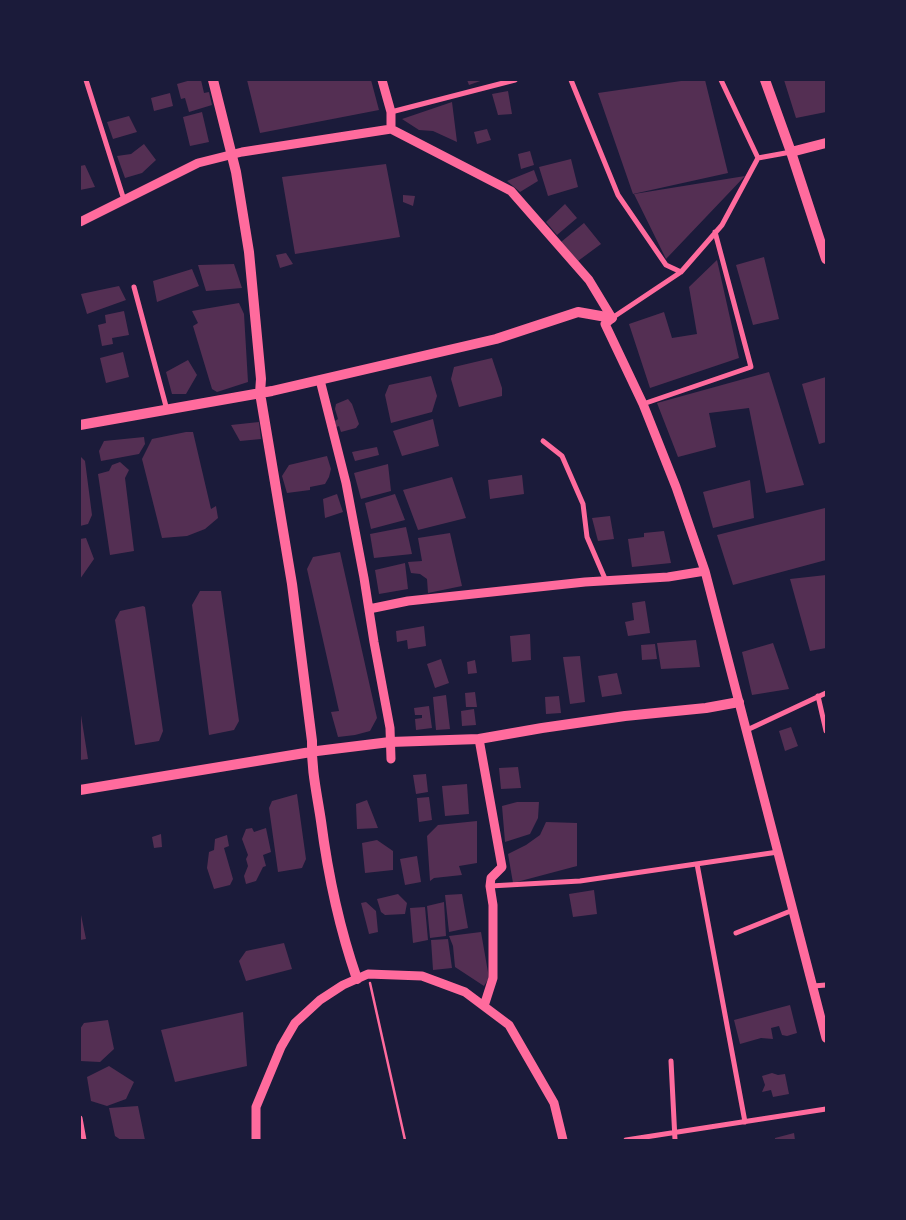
<!DOCTYPE html>
<html>
<head>
<meta charset="utf-8">
<style>
  body { margin:0 }
  #map { position:relative; width:906px; height:1220px; overflow:hidden; background:#1b1b3a; font-family:"Asap Condensed",sans-serif }
  canvas { display:block }
  .frame { position:absolute; inset:0; border:81px solid #1b1b3a; pointer-events:none }
</style>
</head>
<body>
<div id="map">
<canvas width="906" height="1220"></canvas>
<div class="frame"></div>
</div>
<script>
const context = document.querySelector('canvas').getContext('2d');
context.lineJoin = 'round';
function fillPath(path, color) { context.fillStyle = color; context.fill(path, 'evenodd'); }
function stroke(path, color, width, dash) { context.strokeStyle = color; context.lineWidth = width; context.lineCap = dash ? 'butt' : 'round'; context.setLineDash(dash || []); context.stroke(path); }
fillPath(new Path2D(`
  M191 80H201L204 93 209 92 212 105 189 112 185 98 181 99 177 84Z
  M247 80H371L379 110 260 133Z
  M467 80H483L469 85Z
  M688 80H705L728 173 633 194 598 93Z
  M784 80H826V112L796 118Z
  M508 91 512 114 498 115 492 94Z
  M170 93 173 106 154 111 151 98Z
  M452 102 457 142 433 131 419 130 402 119Z
  M202 112 209 142 190 146 183 117Z
  M129 116 137 132 113 139 107 122Z
  M487 129 491 140 477 144 474 132Z
  M144 144 156 160 142 173 125 178 117 156 131 154Z
  M530 151 534 165 521 169 518 154Z
  M571 159 578 187 548 196 539 167Z
  M386 164 400 237 295 254 282 177Z
  M85 165 95 187 80 190V166Z
  M534 170 538 181 520 192 507 181Z
  M745 176 666 259 634 194Z
  M403 195 415 196 413 206 403 202Z
  M565 204 577 218 557 235 546 222Z
  M584 223 601 244 578 261 561 242Z
  M286 253 293 264 280 268 276 255Z
  M764 257 779 319 753 325 736 265Z
  M717 260 739 358 650 388 629 324 664 312 672 338 697 334 689 287Z
  M234 264 242 288 206 291 198 265Z
  M192 269 199 286 157 302 153 281Z
  M119 286 126 300 87 314 81 294Z
  M239 303 244 314 248 382 217 392 212 389 193 326 198 323 192 311Z
  M124 311 129 335 112 338 113 344 102 346 98 325 106 323 105 315Z
  M123 352 129 377 106 383 100 358Z
  M492 358 502 388V396L459 407 451 379 454 367Z
  M188 360 197 375 186 394H172L166 372Z
  M769 372 804 485 766 493 749 408 709 413 716 447 678 457 657 403Z
  M431 376 437 396 432 412 391 423 385 395 389 385Z
  M826 377V442L819 444 802 384Z
  M348 399 352 404 359 424 356 428 341 432 339 426 336 427 335 421 338 419 335 409 336 404Z
  M433 419 439 446 402 456 393 431Z
  M259 422 261 439 240 441 231 425Z
  M186 432H193L211 509 216 506 218 518 205 529 187 536 162 538 142 459 152 439Z
  M144 437 145 444 139 454 101 461 99 451 104 441Z
  M377 447 379 455 355 461 352 452Z
  M327 456 331 469 329 477 325 484 310 487V490L287 493 282 476 289 465Z
  M81 457 85 461 92 515 88 524 80 526V458Z
  M120 462 129 470 125 478 134 551 110 555 98 474 109 471 112 465Z
  M388 464 391 491 361 499 354 473Z
  M522 475 524 494 490 499 488 480Z
  M452 477 466 518 418 530 403 490Z
  M750 480 754 518 713 528 703 492Z
  M337 494 343 512 325 518 323 499Z
  M395 494 405 520 371 529 365 503Z
  M825 508 826 560 733 585 717 535Z
  M610 516 614 539 598 541 592 518Z
  M406 527 412 554 374 558 370 534Z
  M664 531 671 563 632 567 628 539 644 537V533Z
  M450 533 462 586 428 593 427 579 420 574 411 573 408 562 422 561 418 538Z
  M86 538 94 559 80 579V539Z
  M340 552 377 718 370 731 355 735 338 737 331 712 339 711 307 569 313 557Z
  M405 563 408 589 379 594 375 570Z
  M826 575V648L810 651 790 579Z
  M200 591H221L239 721 234 730 209 735 192 605Z
  M645 601 650 633 628 636 625 622 634 620 632 603Z
  M143 606 145 607 163 731 159 741 135 745 115 620 120 611Z
  M424 626 426 646 408 649 407 640 397 642 396 631Z
  M530 634 531 660 512 662 510 636Z
  M696 640 700 667 661 669 657 643Z
  M773 643 789 689 752 695 742 652Z
  M655 644 657 659 642 660 641 645Z
  M580 656 585 702 570 704 563 657Z
  M441 659 449 683 435 688 427 664Z
  M475 660 477 673 468 674 467 662Z
  M617 673 622 694 602 697 598 676Z
  M475 692 477 707H466L465 693Z
  M446 695 450 729 436 730 433 697Z
  M559 696 561 713 546 714 545 697Z
  M429 706 432 728 416 730 415 719 422 718V715H415L414 708Z
  M80 709 88 759 80 760Z
  M474 709 476 725 462 726 461 711Z
  M791 727 798 746 785 751 779 731Z
  M518 767 521 788 501 789 499 768Z
  M426 774 428 792 416 794 413 775Z
  M467 784 469 814 445 816 442 786Z
  M297 794 306 859 302 868 278 872 269 808 272 801Z
  M429 797 432 820 419 822 417 798Z
  M367 800 378 828 357 829 356 804Z
  M517 802H539L538 818 530 834 505 842 502 806Z
  M477 821V863L459 866 462 875 434 878 430 881 427 836 438 825Z
  M546 822 577 823V866L513 883 508 854 526 845 540 835Z
  M252 828 254 832 266 828 271 852 263 855 266 866 263 867 256 881 246 884 244 876 248 866 246 859 248 855 242 839 246 829Z
  M161 834 162 847 154 848 152 837Z
  M227 835 229 846 224 848 233 879 230 885 214 889 207 868 209 852 214 850 215 839Z
  M377 840 393 851V870L365 873 362 843Z
  M417 856 421 882 405 885 400 859Z
  M594 890 597 914 573 917 569 894Z
  M398 894 407 903 405 914 385 915 381 912 377 899Z
  M462 894 468 928 449 932 445 895Z
  M366 902 376 911 378 932 369 934 361 903Z
  M444 902 446 936 430 938 427 906Z
  M425 907 428 940 413 943 410 908Z
  M81 915 86 939 80 940V916Z
  M481 932 489 978 484 986 455 967 453 946 449 936Z
  M448 939 452 968 433 970 431 940Z
  M284 943 292 969 246 981 239 961 246 951Z
  M790 1005 797 1033 787 1036 782 1035 779 1026 771 1028 773 1039 761 1038 740 1044 734 1020Z
  M243 1012 247 1066 175 1082 161 1030Z
  M108 1020 114 1049 100 1062 80 1061V1029L84 1023Z
  M109 1066 134 1082 126 1099 107 1106 91 1101 87 1077Z
  M772 1073 778 1075 785 1074 789 1094 773 1097 771 1090 762 1092 765 1085 762 1076Z
  M138 1106 145 1140H121L115 1136 109 1108Z
  M794 1133 795 1140H775V1138Z`), '#542f53');
stroke(new Path2D(`
  M370 983 405 1140`), '#ff6b9d', 2.5);
stroke(new Path2D(`
  M86 80 124 200
  M571 80 618 195 666 265 681 272
  M721 80 758 158
  M391 112 515 80
  M758 158 791 152
  M134 287 167 410
  M612 318 681 272 722 225 758 158
  M643 404 751 367 715 232
  M543 441 562 456 583 504 587 537 606 581
  M818 696 826 731
  M747 730 826 693
  M697 864 745 1122
  M490 886 580 881 778 852
  M736 933 793 910
  M813 986 826 985
  M671 1061 675 1140
  M80 1118 84 1140
  M626 1140 826 1109`), '#ff6b9d', 5);
stroke(new Path2D(`
  M382 80 391 112V129
  M80 222 198 163 242 152 391 129 511 191 589 280 612 318 605 324 643 404 676 487 705 571 826 1038
  M320 380 346 483 364 578 374 642 390 728 391 759
  M369 609 408 601 585 582 668 577 705 571
  M479 739 502 867 491 878 490 886 493 905V978L484 1006
  M256 1140V1107L281 1047 295 1023 320 1000 343 985 368 974 422 976 465 992 509 1025 554 1103 563 1140`), '#ff6b9d', 9);
stroke(new Path2D(`
  M213 80 236 172 249 252 261 379 260 393 292 584 312 741C311 769 317 794 321 821 328 875 339 927 357 979
  M765 80 791 152 826 259
  M791 152 826 143
  M80 425 272 391 496 339 578 312 612 318
  M80 790 317 751 390 742 479 739 542 728 625 716 706 708 739 702`), '#ff6b9d', 10);
</script>
</body>
</html>
